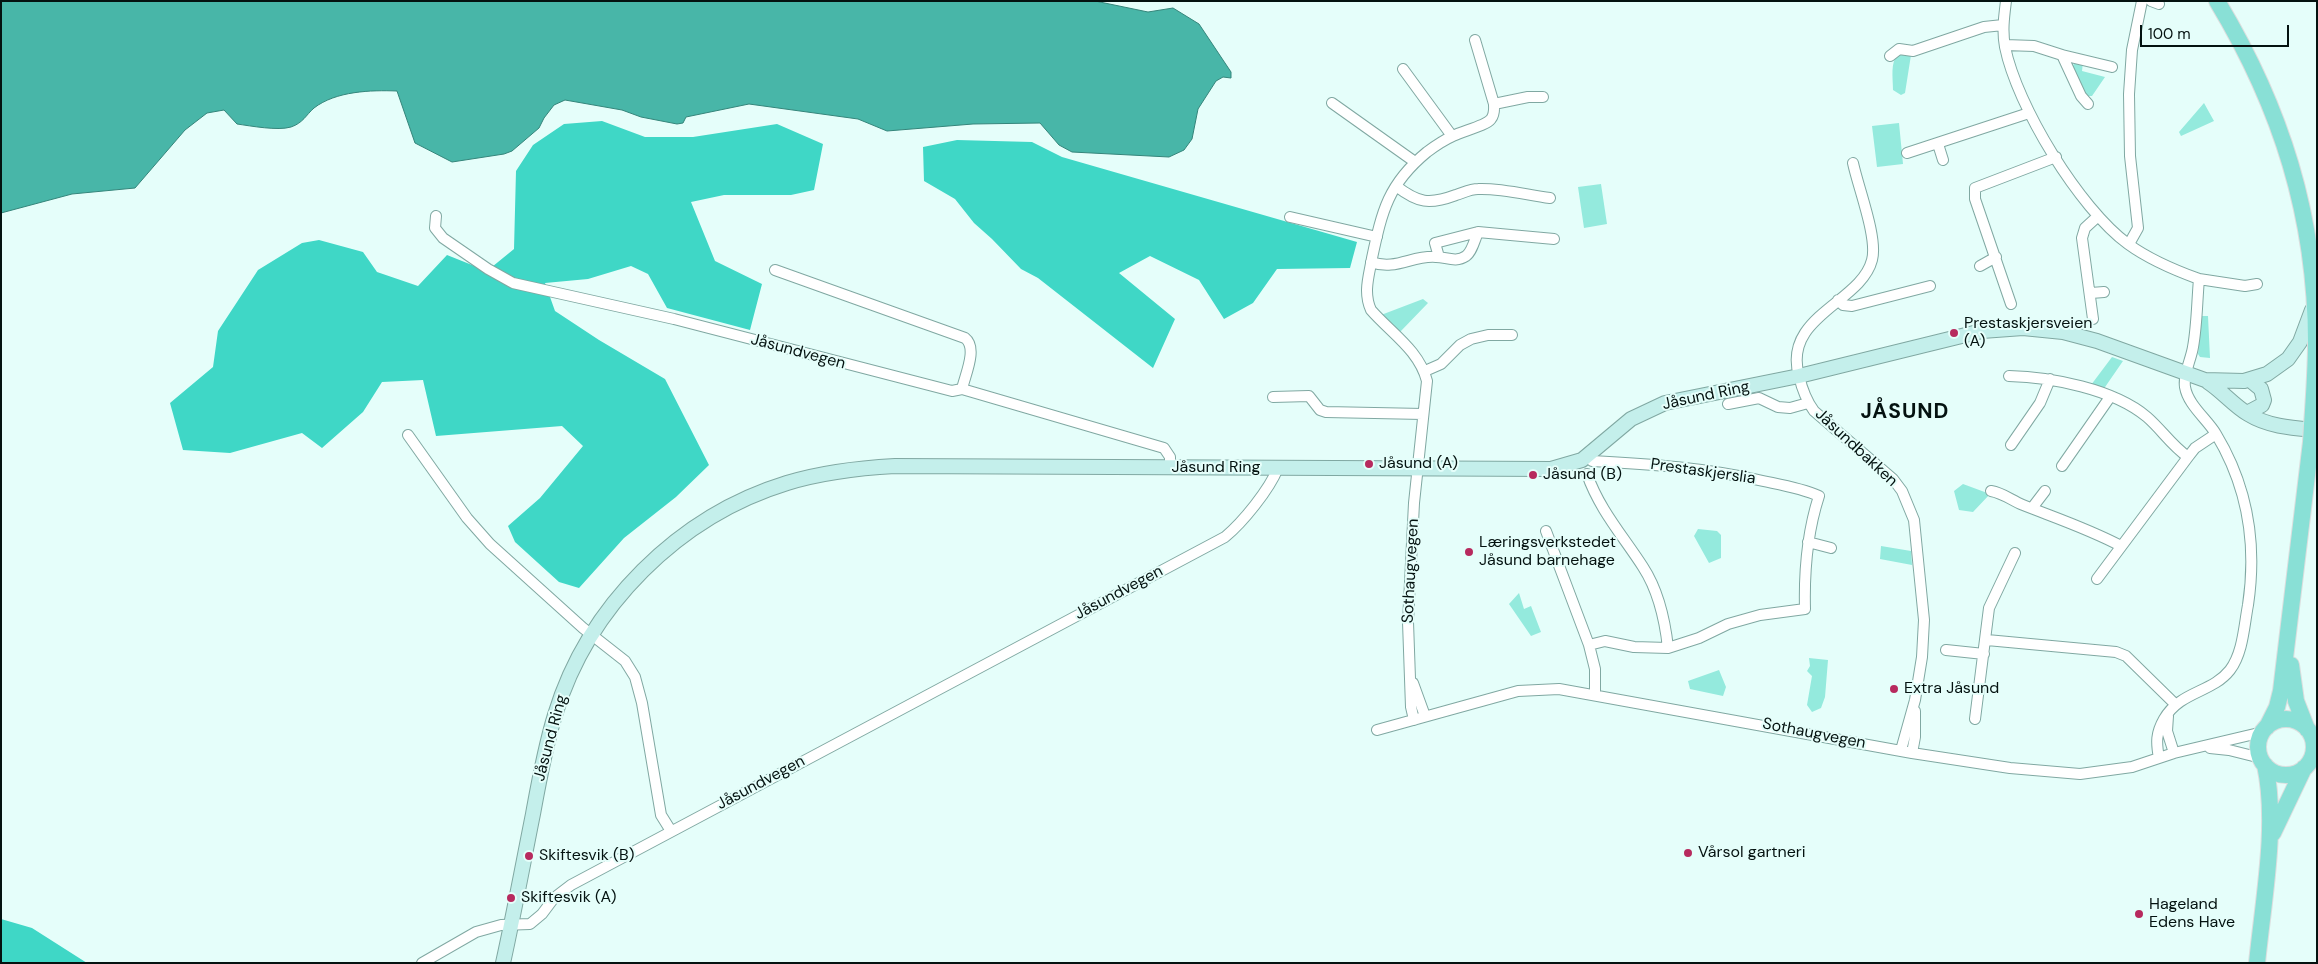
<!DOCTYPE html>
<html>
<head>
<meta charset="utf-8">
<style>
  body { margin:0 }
  #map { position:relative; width:2318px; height:964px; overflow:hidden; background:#e5fefa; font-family:"DM Sans",sans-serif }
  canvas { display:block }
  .frame { position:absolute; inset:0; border:2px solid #041210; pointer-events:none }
  .scale { position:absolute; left:2140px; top:25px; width:149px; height:22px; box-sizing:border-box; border:2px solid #041210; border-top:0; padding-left:6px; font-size:15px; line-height:18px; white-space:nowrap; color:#041210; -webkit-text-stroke:4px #e5fefa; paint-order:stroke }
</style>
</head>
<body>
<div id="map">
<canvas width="2318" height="964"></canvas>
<div class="frame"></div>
<div class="scale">100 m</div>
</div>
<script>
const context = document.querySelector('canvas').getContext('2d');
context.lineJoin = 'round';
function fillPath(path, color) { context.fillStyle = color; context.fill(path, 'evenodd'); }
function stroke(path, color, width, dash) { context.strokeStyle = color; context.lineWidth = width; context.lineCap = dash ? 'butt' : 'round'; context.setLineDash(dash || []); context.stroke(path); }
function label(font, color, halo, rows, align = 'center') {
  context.font = font + ' "DM Sans",sans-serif'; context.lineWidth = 4; context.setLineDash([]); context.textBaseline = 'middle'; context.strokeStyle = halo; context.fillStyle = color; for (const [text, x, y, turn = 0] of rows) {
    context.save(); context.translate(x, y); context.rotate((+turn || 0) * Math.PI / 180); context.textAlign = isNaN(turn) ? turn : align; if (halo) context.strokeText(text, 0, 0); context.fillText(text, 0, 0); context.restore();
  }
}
fillPath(new Path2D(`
  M1898 53 1911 55 1905 93 1901 95 1893 90C1893 77 1890 64 1898 53Z
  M2075 62H2083L2082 71 2105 77 2092 96H2086L2072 67Z
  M2204 103 2214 121 2181 136 2179 132Z
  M1899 123 1903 164 1877 167 1872 126Z
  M1601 184 1607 224 1584 228 1578 187Z
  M1423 299 1428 303 1400 332 1381 315Z
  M2202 316H2208L2210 358 2200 357 2198 354Z
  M2112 357 2123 361 2103 390 2091 385Z
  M1963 484 1990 494 1973 512 1959 510 1954 491Z
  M1698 529 1717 531 1721 535V558L1709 563 1694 536Z
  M1881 546 1911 551 1912 565 1880 559Z
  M1519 593 1524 609 1531 606 1541 632 1531 636 1509 604Z
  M1809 658 1828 660 1825 697 1821 708 1812 712 1807 705 1812 676 1807 671 1810 666Z
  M1719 670 1726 687 1723 696 1690 689 1688 681Z`), '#94eadd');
fillPath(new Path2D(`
  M602 121 645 137H693L777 124 823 144 814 190 791 195H724L691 202 715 261 762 284 750 330 667 308 648 274 631 266 588 279 545 283 555 311 599 340 665 379 709 465 676 497 624 538 579 588 559 582 515 542 508 526 540 498 583 446 562 426 436 436 423 380 382 382 363 412 322 448 302 433 230 453 183 450 170 403 213 367 218 331 258 270 302 243 319 240 363 252 377 272 418 286 447 255 487 271 514 249 516 171 533 145 564 124Z
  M957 140 1032 142 1062 157 1357 242 1350 268 1277 269 1253 303 1224 319 1199 280 1150 256 1119 273 1175 319 1153 368 1038 278 1021 269 992 239 974 223 955 199 924 181 923 147Z
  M1 919 32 928 87 963H1Z`), '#3fd7c6');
const water = new Path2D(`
  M1 1H1095L1148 12 1173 8 1199 24 1231 72V78L1223 77 1216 81 1198 109 1192 139 1184 150 1169 157 1072 152 1059 145 1040 123 973 124 887 131 858 119 749 104 686 117 683 123 677 124 641 117 622 110 565 100 554 105 544 118 539 128 512 151 504 154 452 162 415 143 397 91C371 90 336 91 314 108 306 115 303 123 291 127 278 131 251 126 237 124L224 110 207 113 185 130 135 188 72 194 1 213Z`);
fillPath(water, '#48b6a8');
stroke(water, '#34857a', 1);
const street = new Path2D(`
  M2006 1C2004 17 2002 31 2005 47 2017 106 2079 208 2128 244 2150 260 2174 270 2199 279 2197 301 2197 325 2193 347 2191 360 2183 374 2185 387 2188 405 2207 419 2216 434 2248 487 2257 545 2248 605 2244 626 2243 653 2230 670 2212 693 2180 691 2164 719 2156 733 2156 742 2159 758
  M2151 1 2159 4
  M2005 45 2034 46 2062 55 2112 67
  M2062 55 2081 96 2088 104
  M1890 56 1899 49 1913 51 1984 27 2003 25
  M1403 69 1452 136
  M1332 103 1415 162
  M1494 104 1528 97H1543
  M1938 144 1943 160
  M1907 153 2029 113
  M1853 163C1858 187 1878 238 1872 260 1861 303 1782 316 1799 376 1802 389 1806 400 1814 411L1893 479 1902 491 1914 520 1924 620 1922 657 1915 700 1901 750
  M1396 186C1418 203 1429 205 1456 195 1463 193 1470 189 1478 189 1502 188 1527 195 1550 198
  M436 216 435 228 443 238 488 269 513 283 674 319 952 391 962 389 1164 448 1170 457V468
  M1290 217 1377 237
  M2129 244 2138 228 2130 156 2129 94 2132 50 2142 1
  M1439 257 1435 243 1478 232 1554 239
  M1371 262C1396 271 1412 255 1436 257 1446 257 1456 263 1466 256 1472 252 1475 239 1478 232
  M1980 266 1996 257
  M775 270 965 338C978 348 965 375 962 389
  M2199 279 2245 286 2257 284
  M2091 293 2104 292
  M1838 300 1843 305 1852 306 1930 286
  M2011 304 1975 199V188L2056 157
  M2093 319 2082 238 2085 228 2097 217
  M1425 371 1441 364 1460 345 1471 339 1488 335H1512
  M2009 376C2051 377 2114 389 2147 417 2162 430 2171 445 2188 457
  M1273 397 1309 396 1320 410 1326 412 1423 414
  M1728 404 1759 398 1778 407 1790 408 1808 403
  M408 435 467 518 490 544 583 628 625 661 635 677 642 703 661 815 671 831
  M2011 445 2040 403 2050 379
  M1587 456 1592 461C1650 464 1707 468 1763 481 1782 485 1801 488 1819 496 1807 533 1804 570 1805 609L1760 615 1728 624 1699 638 1668 648 1634 647 1605 641 1589 645
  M2062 466 2110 397
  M1587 474C1599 509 1623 536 1643 567 1658 590 1665 620 1668 648
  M1991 491C2003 493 2011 500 2023 505 2056 518 2089 529 2121 546
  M2032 508 2045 491
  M1546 531 1589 645 1595 669V694
  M1808 542 1831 548
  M2097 579 2188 457 2195 448 2216 434
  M1987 640 2116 652 2126 656 2175 704
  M1946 650 1984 654
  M1413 683 1425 716
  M2168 716 2167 731 2174 753
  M1975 719 1989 608 2015 553
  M1414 720 1411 707 1408 622 1414 503 1427 381C1419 350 1391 333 1371 310 1363 292 1369 276 1372 258 1382 211 1388 184 1427 152 1435 146 1444 140 1453 136 1462 131 1486 126 1491 119 1495 114 1494 109 1494 104L1475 40
  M1377 730 1518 691 1559 689 1912 753 2010 768 2080 774 2132 767 2174 753 2263 732
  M2210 748 2229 750 2261 758
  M1912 753 1915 737V711
  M2313 755 2317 754
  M422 963 476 932 501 925 530 924 542 914 554 898 571 885 1225 537C1243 522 1269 490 1278 468`);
const secondary = new Path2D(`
  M2208 382C2222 391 2233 405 2248 414 2269 427 2293 428 2317 430
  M2247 413 2262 405 2264 400 2261 389 2250 380
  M503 963C514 913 523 864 533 814 539 781 545 747 555 715 588 606 679 516 787 483 823 472 859 468 895 466L1551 469 1582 460 1631 419 1665 403 1799 376 1982 331 2023 328 2063 332 2097 341 2205 380 2244 381 2267 374 2288 359 2300 342 2312 310`);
const primary = new Path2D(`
  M2217 1C2281 107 2316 217 2316 342 2316 369 2314 397 2312 425
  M2291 665 2296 701 2307 729
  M2258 747a28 28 0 1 1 56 0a28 28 0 1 1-56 0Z
  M2267 727 2277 707 2281 691 2311 442
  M2273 833 2304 768
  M2257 963C2263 902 2278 824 2265 765`);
stroke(street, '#80a8a2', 12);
stroke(secondary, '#80a8a2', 16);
stroke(primary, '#dcdede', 18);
stroke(street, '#fff', 10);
stroke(secondary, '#c4efeb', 14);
stroke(primary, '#89e0d6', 16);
const primaryBridge = new Path2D(`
  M2311 442 2312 425`);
stroke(primaryBridge, '#dcdede', 18, []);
stroke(primaryBridge, '#89e0d6', 16);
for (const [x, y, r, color] of [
  [1954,333,5,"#b72a5e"],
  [1369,464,5,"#b72a5e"],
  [1533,475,5,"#b72a5e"],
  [1469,552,5,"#b72a5e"],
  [1894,689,5,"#b72a5e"],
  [1688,853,5,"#b72a5e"],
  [529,856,5,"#b72a5e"],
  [511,898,5,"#b72a5e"],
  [2139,914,5,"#b72a5e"]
]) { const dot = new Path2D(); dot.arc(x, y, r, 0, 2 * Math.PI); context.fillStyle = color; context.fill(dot); stroke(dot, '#e5fefa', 2); }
label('16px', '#041210', '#e5fefa', [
  ["Prestaskjersveien",1964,324],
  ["(A)",1964,342],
  ["Jåsund (A)",1379,464],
  ["Jåsund (B)",1543,475],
  ["Læringsverkstedet",1479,543],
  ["Jåsund barnehage",1479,561],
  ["Extra Jåsund",1904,689],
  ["Vårsol gartneri",1698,853],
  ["Skiftesvik (B)",539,856],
  ["Skiftesvik (A)",521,898],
  ["Hageland",2149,905],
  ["Edens Have",2149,923]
], 'left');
label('16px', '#041210', '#e5fefa', [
  ["Jåsundvegen",798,352,15],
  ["Jåsund Ring",1706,396,-12],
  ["Jåsundbakken",1856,448,43],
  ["Jåsund Ring",1216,468],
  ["Prestaskjerslia",1703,472,8],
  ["Sothaugvegen",1411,571,-87],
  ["Jåsundvegen",1119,593,-28],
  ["Sothaugvegen",1814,734,11],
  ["Jåsund Ring",551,738,-75],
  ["Jåsundvegen",761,783,-28]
]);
context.letterSpacing = '1px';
label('bold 21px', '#041210', '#e5fefa', [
  ["JÅSUND",1905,412]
]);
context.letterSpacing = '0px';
</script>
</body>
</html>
